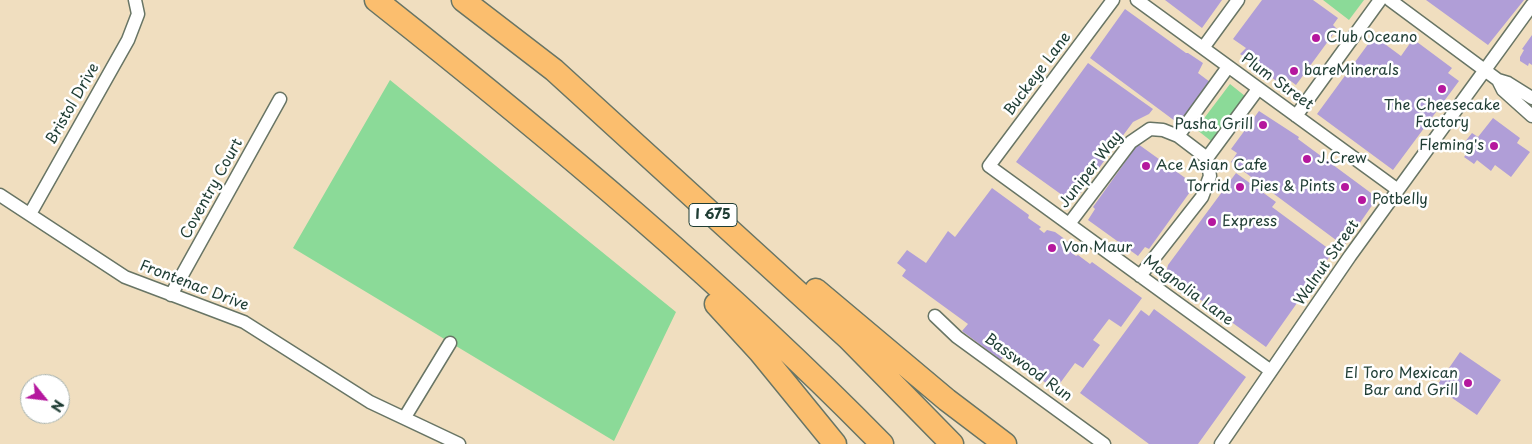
<!DOCTYPE html>
<html>
<head>
<meta charset="utf-8">
<style>
  body { margin:0 }
  #map { position:relative; width:1532px; height:444px; overflow:hidden; background:#f0debf; font-family:"Playpen Sans",sans-serif }
  canvas { display:block }
  .north { position:absolute; left:20px; top:374px; width:50px; height:50px; box-sizing:border-box; background:#fff; border:1px solid #a5b1ae; border-radius:50%; rotate:119deg; font-size:14px; font-weight:700; line-height:20px; text-align:center; color:#1f3d34 }
  .north::after { content:''; display:block; margin:auto; width:18px; height:22px; background:#b5179e; clip-path:polygon(50% 0,100% 100%,50% 72%,0 100%) }
</style>
</head>
<body>
<div id="map">
<canvas width="1532" height="444"></canvas>
<div class="north">N</div>
</div>
<script>
const context = document.querySelector('canvas').getContext('2d');
context.lineJoin = 'round';
function fillPath(path, color) { context.fillStyle = color; context.fill(path, 'evenodd'); }
function stroke(path, color, width, dash) { context.strokeStyle = color; context.lineWidth = width; context.lineCap = dash ? 'butt' : 'round'; context.setLineDash(dash || []); context.stroke(path); }
function label(font, color, halo, rows, align = 'center') {
  context.font = font + ' "Playpen Sans",sans-serif'; context.lineWidth = 5; context.setLineDash([]); context.textBaseline = 'middle'; context.strokeStyle = halo; context.fillStyle = color; for (const [text, x, y, turn = 0] of rows) {
    context.save(); context.translate(x, y); context.rotate((+turn || 0) * Math.PI / 180); context.textAlign = isNaN(turn) ? turn : align; if (halo) context.strokeText(text, 0, 0); context.fillText(text, 0, 0); context.restore();
  }
}
fillPath(new Path2D(`
  M1323 0H1364L1349 20Z
  M390 80 676 312 614 441 293 248Z
  M1230 84 1245 96 1211 141 1196 129Z`), '#8bda98');
fillPath(new Path2D(`
  M1165 0H1222L1202 28Z
  M1262 0H1313L1338 18 1333 25 1337 29 1296 85 1284 76 1279 83 1240 54 1246 48 1233 39Z
  M1426 0H1524L1488 45Z
  M1125 9 1186 53H1188L1203 63 1198 73 1210 82 1179 124 1090 58Z
  M1532 35V65L1529 63 1528 66 1520 61V57L1524 50 1522 49Z
  M1374 36 1401 56 1413 39 1452 68 1448 73 1459 81 1393 170 1317 114Z
  M1088 63 1153 109 1149 114 1133 122 1076 199 1069 200 1016 162Z
  M1259 111 1299 137 1298 139 1371 193 1373 204 1344 246 1231 162 1237 153 1231 149Z
  M1493 118 1520 138 1517 143 1530 152 1511 177 1495 165 1491 171 1477 160 1474 164 1464 157 1471 149 1464 143 1472 133 1478 137Z
  M1138 144 1195 185 1149 249 1145 247 1138 256 1088 220 1095 209 1093 207Z
  M1236 173 1276 202 1272 207 1333 252 1266 347 1169 277 1166 273 1168 265Z
  M992 188 1029 215 1028 218 1041 227 1039 229 1044 233 1047 230 1055 232 1062 237 1068 242 1073 249 1071 252 1076 256 1078 255 1090 264 1092 262 1142 298 1121 327 1109 319 1093 340 1100 345 1083 368 1075 363 1055 390 1006 353 1001 360 962 331 968 324 902 276 906 270 897 263 907 250 926 263 948 231 955 237Z
  M1154 309 1246 377 1198 444H1149L1080 393 1141 310 1149 316Z
  M1460 352 1501 380 1477 415 1436 387Z`), '#b09ed7');
const minor = new Path2D(`
  M1113 0 989 166 1271 371
  M1137 0 1398 190
  M1390 0 1498 80 1508 83 1532 98
  M1203 48 1238 0
  M1498 80 1503 90 1532 116
  M1296 116 1380 0
  M1178 136 1228 67
  M1207 158 1258 89
  M0 195 125 277 244 322 370 402 459 444
  M30 214 128 40 138 14 135 0
  M1069 224 1131 142 1150 129 1163 130 1178 136 1207 158 1210 176 1202 197 1140 276
  M171 295 280 99
  M935 316 957 337 1104 444
  M405 417 450 343
  M1221 444 1350 256 1532 5`);
const motorway = new Path2D(`
  M376 0C552 139 725 284 882 444
  M463 0 554 70 848 338 952 444
  M816 290 947 400 1005 444
  M716 304 760 352 835 444`);
stroke(minor, '#687565', 15);
stroke(motorway, '#687565', 25);
stroke(minor, '#fff', 12);
stroke(motorway, '#fbbe6e', 22);
for (const [x, y, r, color] of [
  [1316,38,5,"#b5179e"],
  [1294,71,5,"#b5179e"],
  [1442,89,5,"#b5179e"],
  [1263,125,5,"#b5179e"],
  [1494,146,5,"#b5179e"],
  [1307,159,5,"#b5179e"],
  [1146,166,5,"#b5179e"],
  [1240,187,5,"#b5179e"],
  [1345,187,5,"#b5179e"],
  [1362,200,5,"#b5179e"],
  [1212,222,5,"#b5179e"],
  [1052,248,5,"#b5179e"],
  [1468,383,5,"#b5179e"]
]) { const dot = new Path2D(); dot.arc(x, y, r, 0, 2 * Math.PI); context.fillStyle = color; context.fill(dot); stroke(dot, '#fff', 2); }
for (const [x, y, w] of [
  [713,215,48]
]) { const box = new Path2D(); box.roundRect(x - w / 2, y - 11.5, w, 23, 4); context.fillStyle = '#fff'; context.fill(box); stroke(box, '#1f3d34', 1); }
label('bold 14px', '#1f3d34', null, [
  ["I 675",713,215]
]);
label('15px', '#1f3d34', '#fff', [
  ["Club Oceano",1326,38],
  ["bareMinerals",1304,71],
  ["The Cheesecake",1442,106,"center"],
  ["Factory",1442,123,"center"],
  ["Pasha Grill",1253,125,"right"],
  ["Fleming's",1484,146,"right"],
  ["J.Crew",1317,159],
  ["Ace Asian Cafe",1156,166],
  ["Torrid",1230,187,"right"],
  ["Pies & Pints",1335,187,"right"],
  ["Potbelly",1372,200],
  ["Express",1222,222],
  ["Von Maur",1062,248],
  ["El Toro Mexican",1458,374,"right"],
  ["Bar and Grill",1458,391,"right"]
], 'left');
label('15px', '#1f3d34', '#fff', [
  ["Buckeye Lane",1038,74,-53],
  ["Plum Street",1277,82,36],
  ["Bristol Drive",73,104,-60],
  ["Juniper Way",1091,170,-52],
  ["Coventry Court",212,189,-61],
  ["Walnut Street",1327,263,-55],
  ["Frontenac Drive",194,286,21],
  ["Magnolia Lane",1188,291,36],
  ["Basswood Run",1028,368,36]
]);
</script>
</body>
</html>
